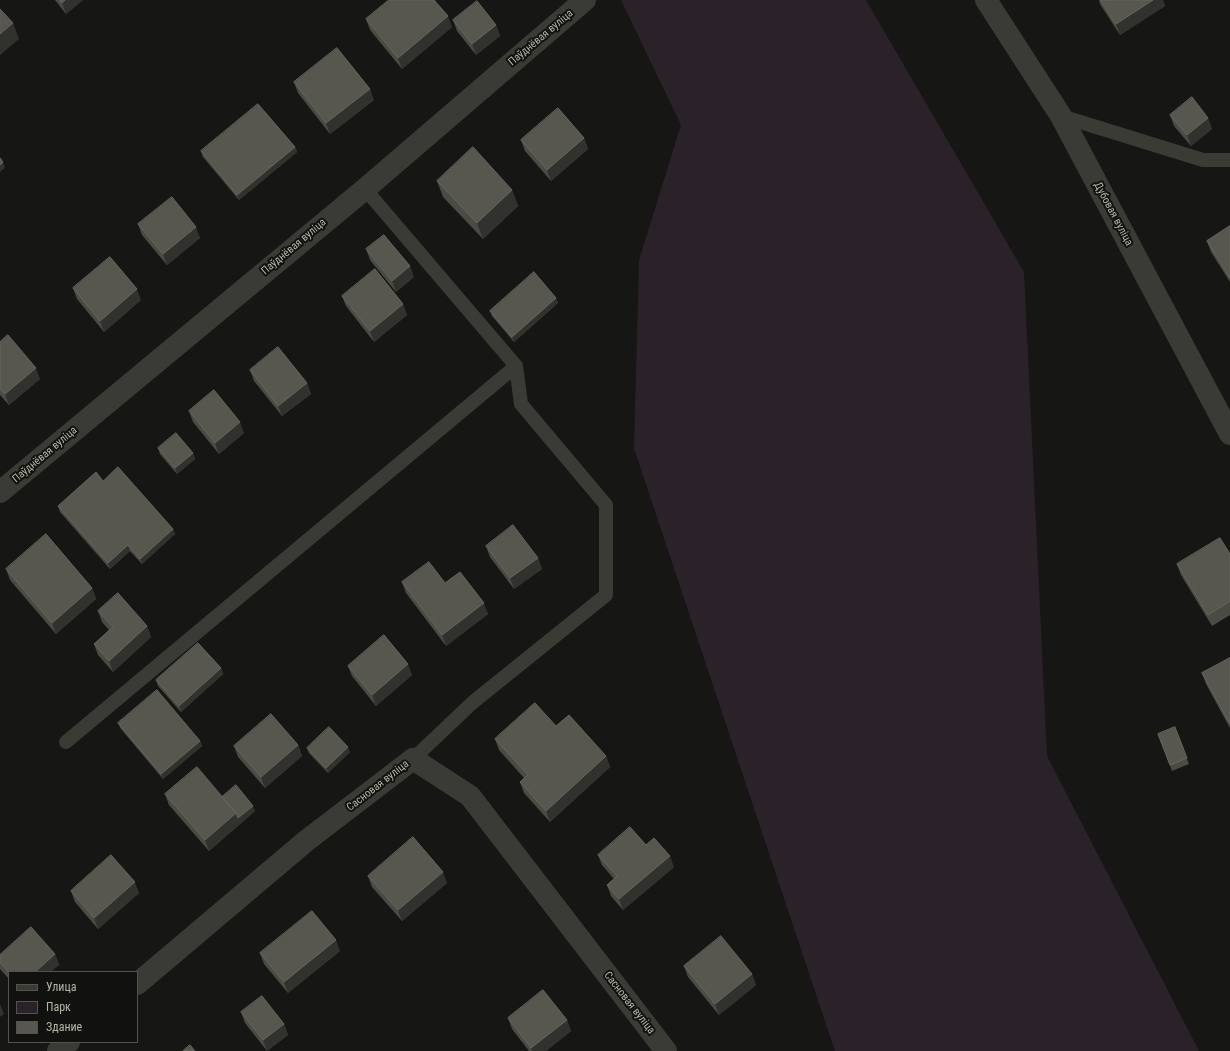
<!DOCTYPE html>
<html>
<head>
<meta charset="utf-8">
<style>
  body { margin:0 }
  #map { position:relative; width:1230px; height:1051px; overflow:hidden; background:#161614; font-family:"Roboto Condensed",sans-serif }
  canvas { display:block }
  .legend { position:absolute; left:8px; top:971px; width:130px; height:72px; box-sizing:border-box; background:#11110f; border:1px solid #53534b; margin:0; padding:5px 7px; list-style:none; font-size:12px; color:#b7b6a5 }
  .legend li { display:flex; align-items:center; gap:8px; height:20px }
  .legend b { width:20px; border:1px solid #53534b }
</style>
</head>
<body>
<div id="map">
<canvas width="1230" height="1051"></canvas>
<ul class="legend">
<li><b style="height:5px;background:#3b3b35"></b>Улица</li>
<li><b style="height:11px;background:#2b2229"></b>Парк</li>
<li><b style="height:11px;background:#575750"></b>Здание</li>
</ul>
</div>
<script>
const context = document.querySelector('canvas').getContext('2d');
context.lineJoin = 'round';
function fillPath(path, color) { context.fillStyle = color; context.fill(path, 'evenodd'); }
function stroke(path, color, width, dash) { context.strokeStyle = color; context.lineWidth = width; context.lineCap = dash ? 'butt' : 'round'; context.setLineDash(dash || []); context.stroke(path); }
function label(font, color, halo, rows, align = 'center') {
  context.font = font + ' "Roboto Condensed",sans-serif'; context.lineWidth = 4; context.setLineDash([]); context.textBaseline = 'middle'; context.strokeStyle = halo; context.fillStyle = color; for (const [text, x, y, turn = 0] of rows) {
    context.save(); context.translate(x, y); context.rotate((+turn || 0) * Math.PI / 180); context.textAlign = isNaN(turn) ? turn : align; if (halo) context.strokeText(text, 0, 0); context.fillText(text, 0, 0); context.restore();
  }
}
fillPath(new Path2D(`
  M621 0H866L1024 272 1047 756 1199 1051H835L634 448 639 260 681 125Z`), '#2b2229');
stroke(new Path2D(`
  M1061 116 1203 160H1230
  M66 742 516 366 365 189
  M413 759 472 703 606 595V505L521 404 516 366`), '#3b3b35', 14);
stroke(new Path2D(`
  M986 0 1061 116 1230 434
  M0 492 365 189 585 0
  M137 984 306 841 413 759 470 796 666 1051
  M58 1051 69 1042`), '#3b3b35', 22);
fillPath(new Path2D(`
  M55 0H83L66 14Z
  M1099 0H1163L1165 6 1120 35 1100 4Z
  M366 19 452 27 402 69 370 30Z
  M453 20 496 25 500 36 476 55 457 31Z
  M294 82 374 100 330 134 298 93Z
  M1170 115 1208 118 1212 129 1191 146 1174 126Z
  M584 138 588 149 551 181 525 151 521 140Z
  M295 147 297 152 239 200 203 157 201 151Z
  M437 181 512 190 518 206 483 239 443 197Z
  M138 224 200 238 167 265 142 235Z
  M1230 226V282L1211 252 1207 241Z
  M366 249 414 277 396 292 370 260Z
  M73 288 141 300 104 332 77 299Z
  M342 296 403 304 407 315 374 342 346 306Z
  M556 298 558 303 514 342 492 316 490 311Z
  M0 342 40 379 9 405 0 395Z
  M250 370 307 383 311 394 282 416 254 381Z
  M189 411 244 433 219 454 193 422Z
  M158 448 193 453 195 459 177 474 160 454Z
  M103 481 173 529 175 534 142 564 130 551 110 569 60 512 58 506Z
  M486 546 538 558 542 569 514 589 490 557Z
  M1230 554V615L1212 626 1181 575 1177 564Z
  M6 569 92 588 96 599 56 634 10 580Z
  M402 582 445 583 488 614 446 646 406 593Z
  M98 611 147 626 151 637 113 672 98 655 94 644 109 630 102 622Z
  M1230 658V728L1206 684 1202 673Z
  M348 666 412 675 376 706 352 676Z
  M221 668 223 674 181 712 158 686 156 680Z
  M118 723 200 741 202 746 163 779 121 729Z
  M556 726 606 756 610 767 550 822 524 793 520 782 524 778 499 750 495 739Z
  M1175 727 1189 764 1172 771 1158 734Z
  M298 745 302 756 265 788 238 757 234 746Z
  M307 748 350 752 328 773 309 753Z
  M165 794 222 797 255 811 209 851 169 805Z
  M646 845 674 867 623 910 611 896 607 885 614 879 602 865 598 855Z
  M368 876 447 883 402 921 372 887Z
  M71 891 139 893 98 929 75 902Z
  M340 951 288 993 264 964 260 953Z
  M55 954 59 965 9 972V979L0 969V955Z
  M684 966 752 974 756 985 719 1015 688 977Z
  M241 1012 284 1024 288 1035 267 1051 245 1023Z
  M508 1018 567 1020 571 1031 546 1051H529L512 1029Z`), '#4b4b45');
fillPath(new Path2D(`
  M65 0H83L66 14 62 3Z
  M1153 0H1163L1165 6 1120 35 1116 24Z
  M448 16 452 27 402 69 398 58Z
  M13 23 19 39 0 55V34Z
  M496 25 500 36 476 55 472 44Z
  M370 89 374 100 330 134 326 123Z
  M1208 118 1212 129 1191 146 1187 135Z
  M584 138 588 149 551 181 547 170Z
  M295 147 297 152 239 200 237 195Z
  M3 162 5 168 0 172V165Z
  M512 190 518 206 483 239 477 223Z
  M196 227 200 238 167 265 163 254Z
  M410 266 414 277 396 292 392 281Z
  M137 289 141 300 104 332 100 321Z
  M556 298 558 303 514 342 512 337Z
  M403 304 407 315 374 342 370 331Z
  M36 368 40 379 9 405 5 394Z
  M307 383 311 394 282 416 278 406Z
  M240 422 244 433 219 454 215 443Z
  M193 453 195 459 177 474 175 468Z
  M173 529 175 534 142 564 140 559Z
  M128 545 130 551 110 569 108 563Z
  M538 558 542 569 514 589 510 578Z
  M92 588 96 599 56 634 52 623Z
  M484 603 488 614 446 646 442 635Z
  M147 626 151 637 113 672 109 661Z
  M408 664 412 675 376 706 372 695Z
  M221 668 223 674 181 712 179 706Z
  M200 741 202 746 163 779 161 774Z
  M298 745 302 756 265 788 261 777Z
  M348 747 350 752 328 773 326 768Z
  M606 756 610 767 550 822 546 811Z
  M253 806 255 811 209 851 205 840 236 813Z
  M670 856 674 867 623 910 619 899Z
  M443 872 447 883 402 921 398 910Z
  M135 882 139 893 98 929 94 918Z
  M336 940 340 951 288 993 284 982Z
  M55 954 59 965 51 972H35Z
  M752 974 756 985 719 1015 715 1004Z
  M0 1004 4 1014 0 1017Z
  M567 1020 571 1031 546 1051H532L531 1048Z
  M284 1024 288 1035 267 1051 263 1040Z`), '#31312d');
const building = new Path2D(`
  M60 0H65L62 3Z
  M389 0H434L448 16 398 58 366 19Z
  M1101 0H1153L1116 24Z
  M477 1 496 25 472 44 453 20Z
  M0 9 13 23 0 34Z
  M337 48 370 89 326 123 294 82Z
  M1192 97 1208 118 1187 135 1170 115Z
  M258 104 295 147 237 195 201 151Z
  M558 108 584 138 547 170 521 140Z
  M473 147 512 190 477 223 437 181Z
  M0 158 3 162 0 165Z
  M172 197 196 227 163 254 138 224Z
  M1230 226V278L1207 241Z
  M384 235 410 266 392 281 366 249Z
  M110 257 137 289 100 321 73 288Z
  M375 269 403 304 370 331 342 296Z
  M534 272 556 298 512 337 490 311Z
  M8 335 36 368 5 394 0 389V342Z
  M278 347 307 383 278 406 250 370Z
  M214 390 240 422 215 443 189 411Z
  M176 433 193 453 175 468 158 448Z
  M118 467 173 529 140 559 128 545 108 563 58 506 96 472 103 481Z
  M513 525 538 558 510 578 486 546Z
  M46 534 92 588 52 623 6 569Z
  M1220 538 1230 554V601L1208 615 1177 564Z
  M429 562 445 583 460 572 484 603 442 635 402 582Z
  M118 593 147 626 109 661 94 644 113 627 98 611Z
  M384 635 408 664 372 695 348 666Z
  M198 643 221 668 179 706 156 680Z
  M1230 658V724L1202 673Z
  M157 690 200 741 161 774 118 723Z
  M535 703 556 726 569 715 606 756 546 811 520 782 528 775 495 739Z
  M271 714 298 745 261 777 234 746Z
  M329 727 348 747 326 768 307 748Z
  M1175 727 1187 758 1170 765 1158 734Z
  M197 767 236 813 205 840 165 794Z
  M236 785 253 806 238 818 236 813 222 797Z
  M630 827 646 845 654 838 670 856 619 899 607 885 617 876 598 855Z
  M413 837 443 872 398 910 368 876Z
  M111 855 135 882 94 918 71 891Z
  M312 911 336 940 284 982 260 953Z
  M31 927 55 954 35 972H9V973L0 962V955Z
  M721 936 752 974 715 1004 684 966Z
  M543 990 567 1020 531 1048 508 1018Z
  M262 996 284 1024 263 1040 241 1012Z
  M190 1045 195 1051H183Z`);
fillPath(building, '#575750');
stroke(building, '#66665d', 1);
label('11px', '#b7b6a5', '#11110f', [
  ["Паўднёвая вуліца",541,38,-40],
  ["Дубовая вуліца",1113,214,62],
  ["Паўднёвая вуліца",294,247,-40],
  ["Паўднёвая вуліца",45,455,-40],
  ["Сасновая вуліца",378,786,-38],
  ["Сасновая вуліца",629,1003,52]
]);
</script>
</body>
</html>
